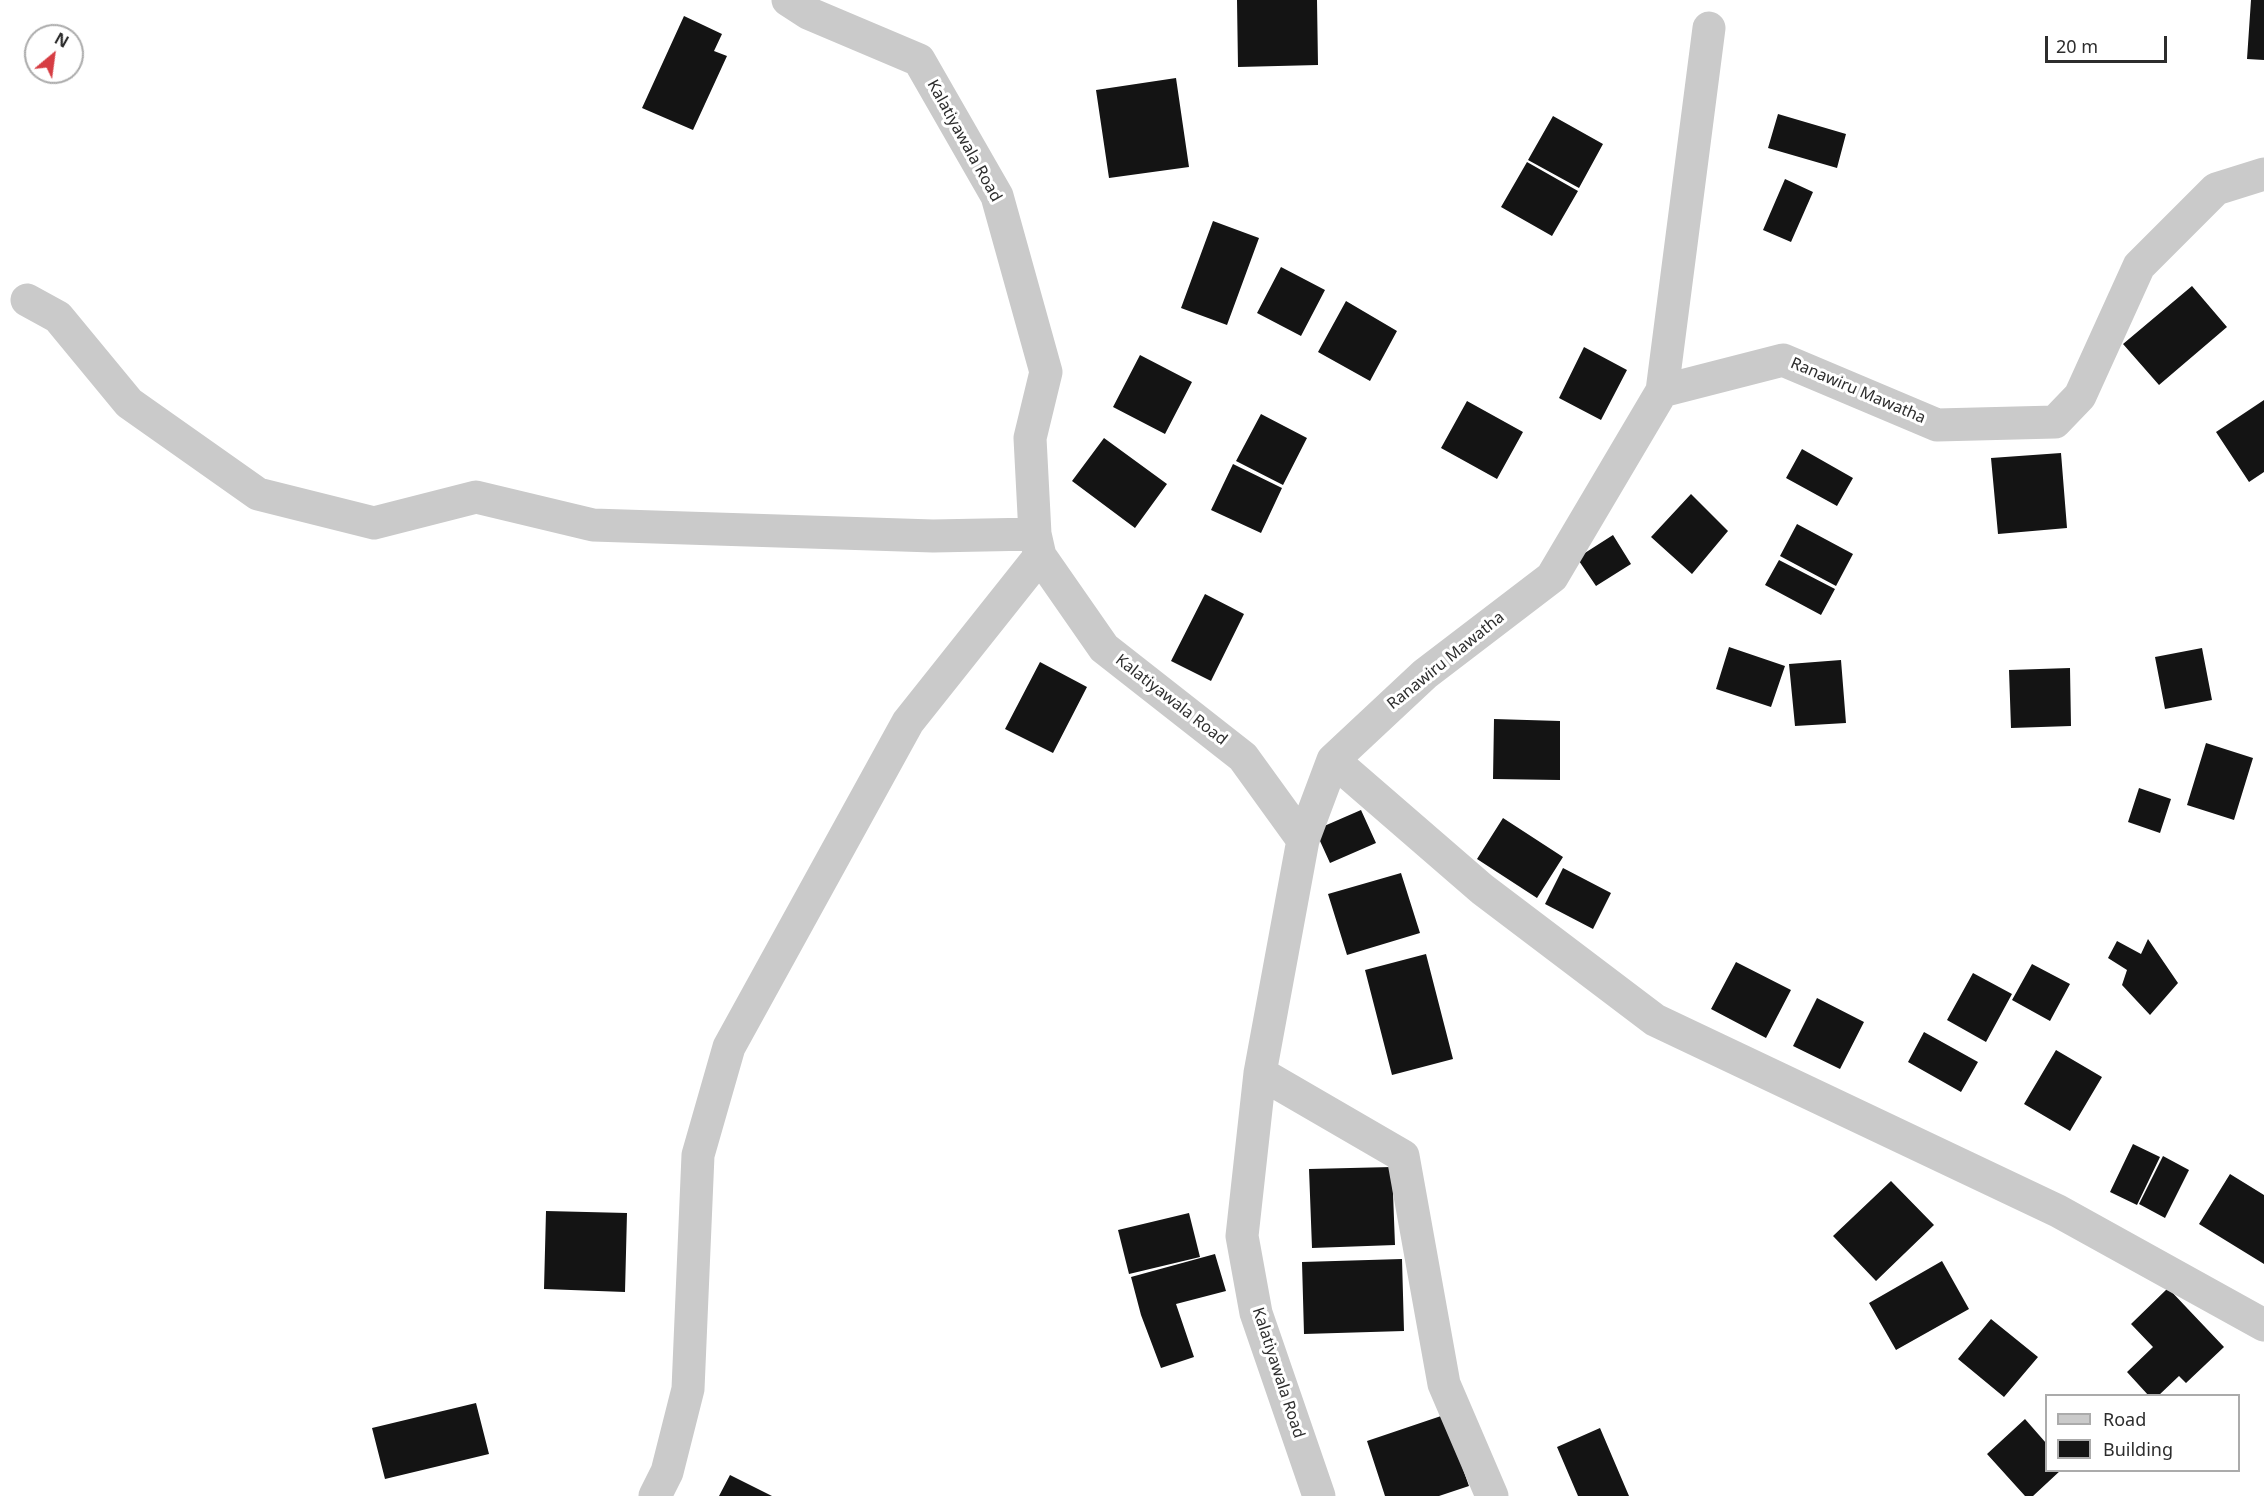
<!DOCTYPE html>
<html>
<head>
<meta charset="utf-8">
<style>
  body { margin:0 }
  #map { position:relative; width:2264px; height:1496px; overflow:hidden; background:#fff; font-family:"Noto Sans",sans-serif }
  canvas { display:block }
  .legend { position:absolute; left:2045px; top:1394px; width:195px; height:78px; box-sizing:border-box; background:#fff; border:2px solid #ababab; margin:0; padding:8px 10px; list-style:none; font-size:18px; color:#2d2d2d }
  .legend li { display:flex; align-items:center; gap:12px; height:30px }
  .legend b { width:30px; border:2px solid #ababab }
  .north { position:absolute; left:24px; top:24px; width:60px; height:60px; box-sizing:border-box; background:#fff; border:2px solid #ababab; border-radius:50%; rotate:29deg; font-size:16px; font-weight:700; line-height:24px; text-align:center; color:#2d2d2d }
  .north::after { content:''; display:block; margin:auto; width:21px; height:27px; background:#d63d43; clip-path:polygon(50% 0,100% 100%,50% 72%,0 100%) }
  .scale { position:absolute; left:2045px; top:36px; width:122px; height:27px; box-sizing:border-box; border:3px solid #2d2d2d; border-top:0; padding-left:8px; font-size:18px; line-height:21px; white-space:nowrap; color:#2d2d2d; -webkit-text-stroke:4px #fff; paint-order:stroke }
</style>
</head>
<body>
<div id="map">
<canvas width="2264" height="1496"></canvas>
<ul class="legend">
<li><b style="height:8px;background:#cacaca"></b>Road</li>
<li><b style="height:16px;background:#141414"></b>Building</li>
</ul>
<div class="north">N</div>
<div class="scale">20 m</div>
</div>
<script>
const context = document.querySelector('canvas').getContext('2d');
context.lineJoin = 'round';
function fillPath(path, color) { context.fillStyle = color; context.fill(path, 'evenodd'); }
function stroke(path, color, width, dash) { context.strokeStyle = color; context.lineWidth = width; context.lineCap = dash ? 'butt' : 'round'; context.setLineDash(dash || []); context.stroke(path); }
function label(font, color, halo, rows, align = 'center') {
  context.font = font + ' "Noto Sans",sans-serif'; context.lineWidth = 6; context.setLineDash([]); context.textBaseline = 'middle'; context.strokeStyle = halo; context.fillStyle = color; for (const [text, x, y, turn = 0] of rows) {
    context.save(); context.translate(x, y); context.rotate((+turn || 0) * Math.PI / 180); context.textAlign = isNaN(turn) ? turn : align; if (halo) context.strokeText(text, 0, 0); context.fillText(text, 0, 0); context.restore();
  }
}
fillPath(new Path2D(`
  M1237 0H1317L1318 65 1238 67Z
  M2251 0H2264V60L2247 59Z
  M684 16 722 34 714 51 727 56 693 130 642 108Z
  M1176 78 1189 167 1109 178 1096 90Z
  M1778 114 1846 134 1837 168 1768 148Z
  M1553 116 1603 144 1579 188 1528 160Z
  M1527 162 1578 191 1552 236 1501 207Z
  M1785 179 1813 192 1791 242 1763 230Z
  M1213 221 1259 238 1227 325 1181 308Z
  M1281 267 1325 290 1301 336 1257 313Z
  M2192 286 2227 327 2159 385 2123 344Z
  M1346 301 1397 331 1370 381 1318 352Z
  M1584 347 1627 370 1601 420 1559 398Z
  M1140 355 1192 382 1165 434 1113 407Z
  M2264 400V472L2249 482 2216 432Z
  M1467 401 1523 432 1497 479 1441 448Z
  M1261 414 1307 438 1283 485 1236 461Z
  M1104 438 1167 484 1135 528 1072 481Z
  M1802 449 1853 478 1837 506 1786 478Z
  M2061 453 2067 528 1998 534 1991 458Z
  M1233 464 1282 488 1261 533 1211 510Z
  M1691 494 1728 531 1692 574 1651 537Z
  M1797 524 1853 554 1836 586 1780 556Z
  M1613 535 1631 564 1596 586 1577 558Z
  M1779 560 1835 589 1821 615 1765 585Z
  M1205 594 1244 614 1211 681 1171 661Z
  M1729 647 1785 666 1771 707 1716 689Z
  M2202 648 2212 700 2165 709 2155 657Z
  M1841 660 1846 723 1795 726 1789 664Z
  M1040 662 1087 687 1053 753 1005 729Z
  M2070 668 2071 726 2011 728 2009 670Z
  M1494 719 1560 721V780L1493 779Z
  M2206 743 2253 758 2234 820 2187 805Z
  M2139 788 2171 799 2160 833 2128 822Z
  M1361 810 1376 843 1330 863 1315 830Z
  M1503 818 1563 857 1537 898 1477 859Z
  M1563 868 1611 893 1593 929 1545 904Z
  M1401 873 1420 933 1347 955 1328 894Z
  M2148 939 2178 983 2150 1015 2122 985 2127 970 2108 958 2117 941 2141 954Z
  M1426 954 1453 1059 1392 1075 1365 970Z
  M1736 962 1791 990 1766 1038 1711 1009Z
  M2032 964 2070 984 2050 1021 2012 1000Z
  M1973 973 2012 994 1986 1042 1947 1020Z
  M1817 998 1864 1022 1840 1069 1793 1046Z
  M1924 1032 1978 1062 1961 1092 1908 1062Z
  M2056 1050 2102 1077 2070 1131 2024 1104Z
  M2133 1144 2160 1157 2137 1205 2110 1192Z
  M2163 1156 2189 1170 2165 1218 2139 1204Z
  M1392 1167 1395 1245 1312 1248 1309 1169Z
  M2230 1174 2264 1195V1264L2199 1224Z
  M1891 1181 1934 1225 1876 1281 1833 1236Z
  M546 1211 627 1213 625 1292 544 1289Z
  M1189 1213 1200 1257 1129 1274 1118 1230Z
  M1215 1254 1226 1291 1176 1304 1194 1357 1161 1368 1141 1315 1131 1277Z
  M1402 1259 1404 1331 1304 1334 1302 1262Z
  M1942 1261 1969 1309 1896 1350 1869 1303Z
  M2168 1288 2224 1347 2186 1383 2179 1376 2158 1396H2149L2127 1372 2153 1347 2131 1324Z
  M1991 1319 2038 1357 2004 1397 1958 1359Z
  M476 1403 489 1454 385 1479 372 1428Z
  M1444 1415 1469 1486 1439 1496H1385L1367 1441Z
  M2025 1419 2046 1443V1470H2061L2033 1496H2025L1987 1454Z
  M1600 1428 1629 1496H1578L1557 1447Z
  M730 1475 772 1496H719Z`), '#141414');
stroke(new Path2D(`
  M788 0 808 13 919 60 997 196 1046 372 1030 438 1035 534 1040 556 1104 648 1243 757 1303 840 1260 1073 1242 1236 1256 1313 1319 1496
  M27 300 58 317 129 403 258 494 374 523 476 497 593 525 933 536 1035 534
  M1662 391 1783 360 1937 425 2055 422 2080 396 2139 266 2216 189 2264 174
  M1333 760 1482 889 1655 1020 2058 1211 2264 1325
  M1303 840 1333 760 1425 674 1552 577 1662 391 1709 28
  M1260 1073 1403 1156 1444 1384 1492 1496
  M655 1496 667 1472 688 1389 698 1155 729 1047 908 722 1040 556`), '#cacaca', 33);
label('16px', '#2d2d2d', '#fff', [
  ["Kalatiyawala Road",964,141,61],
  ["Ranawiru Mawatha",1858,391,23],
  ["Ranawiru Mawatha",1446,661,-39],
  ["Kalatiyawala Road",1171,700,38],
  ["Kalatiyawala Road",1278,1373,72]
]);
</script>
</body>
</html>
